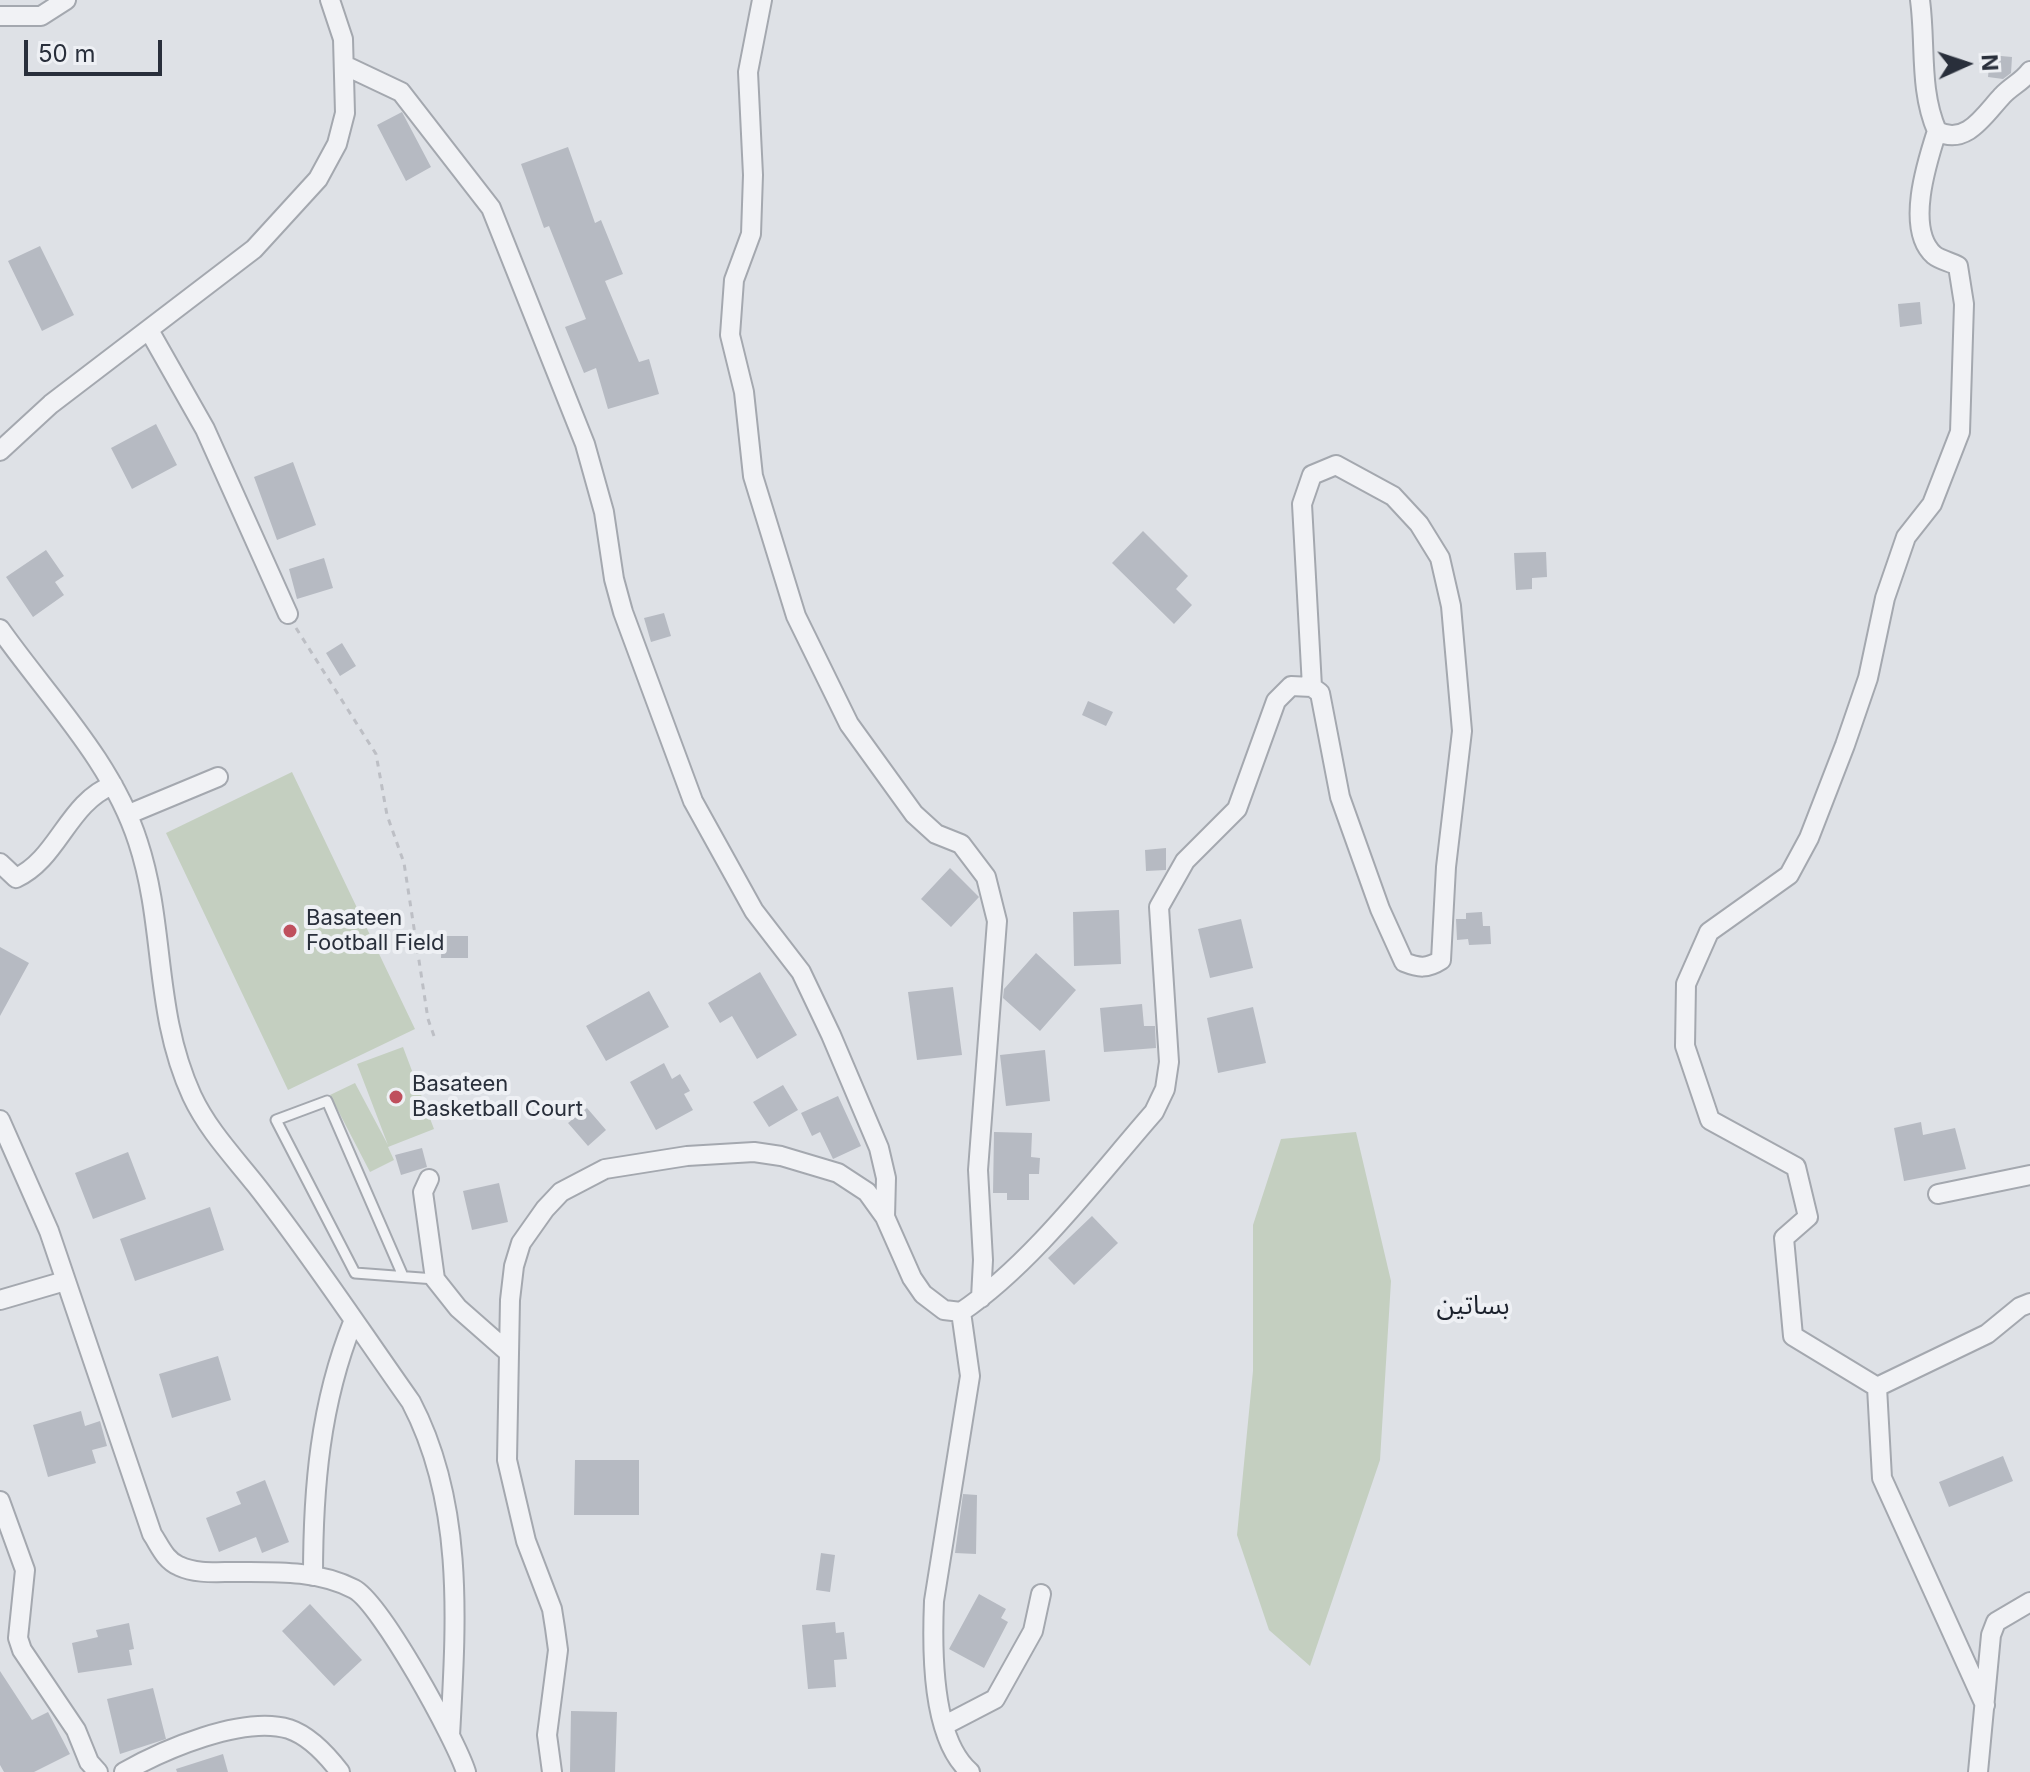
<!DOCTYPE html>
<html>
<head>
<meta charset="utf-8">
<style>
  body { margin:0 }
  #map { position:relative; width:2030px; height:1772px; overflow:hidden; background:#dee1e6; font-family:Inter,sans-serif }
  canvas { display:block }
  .north { position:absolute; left:1926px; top:24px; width:80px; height:80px; -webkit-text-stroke:6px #eef0f4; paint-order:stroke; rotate:87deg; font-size:22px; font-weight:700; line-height:32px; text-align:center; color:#292f3b }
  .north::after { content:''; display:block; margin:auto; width:28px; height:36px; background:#292f3b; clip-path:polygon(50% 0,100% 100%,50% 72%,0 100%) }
  .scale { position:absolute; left:24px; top:40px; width:138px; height:36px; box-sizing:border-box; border:4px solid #292f3b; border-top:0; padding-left:10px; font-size:24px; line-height:28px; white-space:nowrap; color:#292f3b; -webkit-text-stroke:6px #eef0f4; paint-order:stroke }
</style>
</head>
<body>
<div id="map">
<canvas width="2030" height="1772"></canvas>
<div class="north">N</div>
<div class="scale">50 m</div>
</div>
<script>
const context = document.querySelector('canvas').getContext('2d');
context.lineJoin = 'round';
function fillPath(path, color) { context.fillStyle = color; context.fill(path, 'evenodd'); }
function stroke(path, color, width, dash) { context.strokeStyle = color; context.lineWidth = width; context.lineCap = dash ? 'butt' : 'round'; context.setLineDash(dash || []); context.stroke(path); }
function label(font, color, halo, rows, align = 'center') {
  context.font = font + ' Inter,"Noto Sans Arabic",sans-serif'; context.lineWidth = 8; context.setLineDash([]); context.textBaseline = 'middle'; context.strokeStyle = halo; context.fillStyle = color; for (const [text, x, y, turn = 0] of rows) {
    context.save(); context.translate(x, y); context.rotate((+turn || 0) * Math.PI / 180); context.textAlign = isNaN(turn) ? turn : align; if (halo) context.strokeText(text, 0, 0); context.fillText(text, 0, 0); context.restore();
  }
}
fillPath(new Path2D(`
  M292 772 415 1029 288 1090 166 833Z
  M403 1047 434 1129 388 1147 394 1160 370 1172 330 1095 355 1083 388 1145 357 1064Z
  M1356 1132 1391 1281 1380 1460 1310 1666 1269 1630 1237 1535 1253 1371V1225L1281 1139Z`), '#c4cfc0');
fillPath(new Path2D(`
  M1990 55 2012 57 2011 73 2003 79 1988 77Z
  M402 112 431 167 406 181 377 125Z
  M568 147 595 223 601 220 623 274 605 281 639 362 649 359 659 394 608 409 596 368 584 373 565 327 586 319 549 226 544 228 521 164Z
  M40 246 74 315 42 331 8 261Z
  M1920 302 1922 324 1900 327 1898 304Z
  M156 424 177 465 132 489 111 448Z
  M293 462 316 525 277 540 254 477Z
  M1143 531 1188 576 1176 589 1192 605 1174 624 1112 563Z
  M46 550 64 576 55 582 64 595 33 617 6 577Z
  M1546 552 1547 577 1532 578V589L1516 590 1514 553Z
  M324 558 333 588 297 599 289 569Z
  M664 613 671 636 651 642 644 618Z
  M342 643 356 666 340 676 326 653Z
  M1088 701 1113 712 1106 726 1082 715Z
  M1166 848V870L1146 871 1145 850Z
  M950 868 979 897 951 927 921 899Z
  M1119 910 1121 964 1074 966 1073 912Z
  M1482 912 1483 926H1490L1491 944 1469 945 1468 939 1457 940 1456 919H1466V913Z
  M1241 919 1253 968 1210 978 1198 929Z
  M442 936H468V958H441Z
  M0 947 29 963 0 1016Z
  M1036 953 1076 990 1040 1031 1003 998 1004 989Z
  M760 972 797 1035 757 1059 732 1016 720 1023 708 1003Z
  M953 987 962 1055 917 1060 908 992Z
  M649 991 669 1027 606 1061 586 1026Z
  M1142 1004 1144 1026H1155L1156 1048 1104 1052 1100 1008Z
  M1253 1007 1266 1063 1218 1073 1207 1018Z
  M1045 1050 1050 1101 1006 1106 1000 1055Z
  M664 1063 672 1079 680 1074 690 1091 684 1094 693 1110 656 1130 630 1082Z
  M783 1085 798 1110 769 1127 753 1102Z
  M838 1096 861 1146 833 1159 820 1132 812 1136 801 1113Z
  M587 1108 606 1130 588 1146 568 1123Z
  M1921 1122 1923 1135 1955 1128 1966 1169 1904 1181 1894 1128Z
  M994 1132 1032 1133 1031 1157 1040 1158 1039 1174H1029V1200H1007V1193H993Z
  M422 1148 427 1167 401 1175 395 1155Z
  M128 1152 146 1199 93 1219 75 1173Z
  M499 1183 508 1222 472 1230 463 1191Z
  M210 1207 224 1250 135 1281 120 1239Z
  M1092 1216 1118 1243 1074 1285 1048 1258Z
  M218 1356 231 1400 172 1418 159 1374Z
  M81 1411 85 1426 100 1421 107 1446 92 1450 96 1463 48 1477 33 1425Z
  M2003 1456 2013 1481 1949 1507 1939 1482Z
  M575 1460H639V1515H574Z
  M265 1480 289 1542 262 1553 256 1537 219 1552 206 1518 241 1504 236 1492Z
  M963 1494 977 1495 976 1554 955 1553Z
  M821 1553 835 1555 830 1592 816 1590Z
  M979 1594 1006 1609 1001 1618 1008 1622 984 1668 949 1649Z
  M310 1604 362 1660 334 1686 282 1631Z
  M835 1622 836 1633 844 1632 847 1659 834 1660 836 1687 808 1689 802 1625Z
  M129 1623 134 1649 129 1650 132 1665 78 1673 72 1643 98 1637 96 1630Z
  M0 1671 32 1720 48 1712 70 1754 34 1772H4L0 1765Z
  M153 1688 166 1739 120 1754 107 1699Z
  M571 1711 617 1712 615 1772H570Z
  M223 1754 228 1772H177L176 1769Z`), '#b6bac2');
const lane = new Path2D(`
  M403 1276 327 1101 276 1120 355 1273 435 1279`);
const street = new Path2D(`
  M762 0 748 72 753 175 751 234 734 280 730 335 744 392 753 476 796 616 849 724 914 814 936 834 961 844 986 877 997 921 978 1170 983 1260 981 1298
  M1920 0C1926 44 1919 90 1937 131 1966 147 1985 114 2002 96 2011 86 2022 82 2030 71
  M0 16H41L66 0
  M346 66 401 92 491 208 585 444 604 512 614 579 623 612 693 801 754 911 801 972 831 1035 879 1148 886 1178 885 1217
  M1937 131C1927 162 1905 229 1934 255 1940 260 1951 262 1958 266L1964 304 1960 432 1932 504 1906 537 1885 598 1868 678 1845 745 1809 838 1789 875 1709 932 1686 984 1685 1046 1710 1120 1796 1167 1808 1217 1784 1238 1793 1336 1877 1387 1987 1334 2020 1307 2030 1303
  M150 332 205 429 288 614
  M0 451 51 404 254 249 318 179 337 144 345 113 343 39 330 0
  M0 629C48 697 112 761 138 842 166 927 153 1011 192 1096 208 1130 233 1156 256 1185 311 1255 360 1330 411 1402 465 1505 456 1624 450 1736
  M129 814 218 777
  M0 863 16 878C58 859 68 802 113 785
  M0 1120 49 1231 152 1534C160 1546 165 1560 179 1566 196 1574 216 1572 234 1572 275 1572 317 1570 354 1589 381 1603 456 1740 466 1772
  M429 1179 423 1192 435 1279 458 1308 508 1352
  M1938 1194 2030 1175
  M0 1300 65 1281
  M961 1312 970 1376 934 1601C932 1649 931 1738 970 1772
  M1877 1387 1882 1478 1985 1705
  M0 1501 25 1570 18 1638 22 1650 76 1730 89 1762 98 1772
  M313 1576C313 1488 320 1404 353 1322
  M945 1725 995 1699 1033 1631 1041 1594
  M124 1772C163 1750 243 1715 289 1729 310 1736 327 1755 340 1772
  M552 1772 547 1735 558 1650 555 1628 552 1609 526 1541 507 1460 510 1300 514 1266 521 1243 545 1209 561 1192 605 1169 687 1156 754 1152 781 1156 838 1173 867 1192 885 1217 912 1278 923 1294 944 1310 961 1312C1032 1264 1097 1177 1154 1112L1165 1089 1169 1062 1159 907 1185 861 1237 809 1276 701 1291 686 1312 687 1320 693 1340 797 1380 909 1404 962C1419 968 1427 969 1441 960L1446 867 1462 731 1451 606 1440 558 1419 524 1393 496 1336 465 1312 475 1302 504 1312 687
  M1978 1772 1991 1635 1996 1622 2030 1602`);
stroke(lane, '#a4a8af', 13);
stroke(street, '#a4a8af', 22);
stroke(new Path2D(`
  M296 628 376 754 387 815 404 863 428 1019 434 1036`), '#bdbfc5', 3, [6, 6]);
stroke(lane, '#f1f2f5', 9);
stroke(street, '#f1f2f5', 18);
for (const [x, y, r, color] of [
  [290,931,8,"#bf4f5d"],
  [396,1097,8,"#bf4f5d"]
]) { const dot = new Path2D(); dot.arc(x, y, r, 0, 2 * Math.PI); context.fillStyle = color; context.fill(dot); stroke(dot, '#eef0f4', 3); }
label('22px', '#292f3b', '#eef0f4', [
  ["Basateen",306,918],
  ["Football Field",306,943],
  ["Basateen",412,1084],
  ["Basketball Court",412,1109]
], 'left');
label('26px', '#1b212c', '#eef0f4', [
  ["بساتين",1473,1306]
]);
</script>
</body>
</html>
